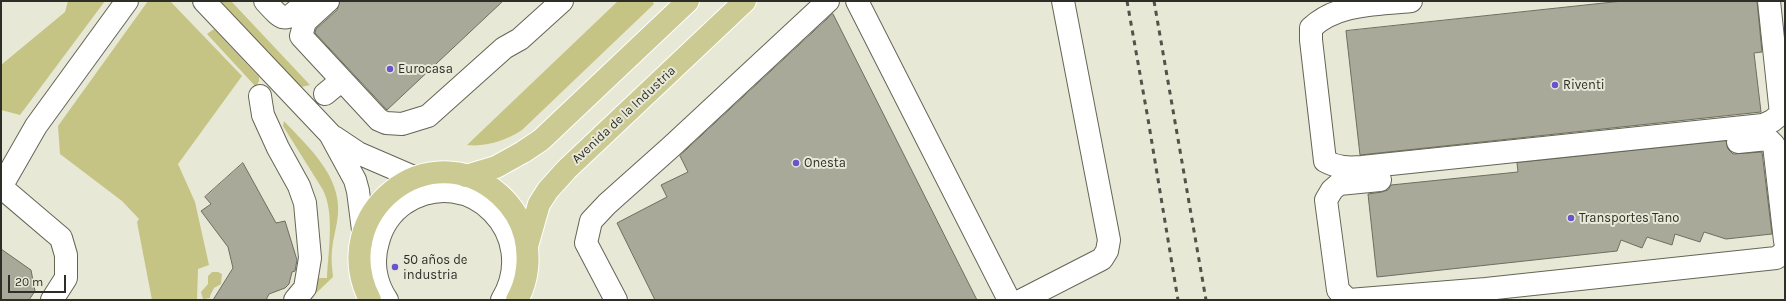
<!DOCTYPE html>
<html>
<head>
<meta charset="utf-8">
<style>
  body { margin:0 }
  #map { position:relative; width:1786px; height:301px; overflow:hidden; background:#e8e8d7; font-family:Karla,sans-serif }
  canvas { display:block }
  .frame { position:absolute; inset:0; border:2px solid #2e2e28; pointer-events:none }
  .scale { position:absolute; left:8px; top:275px; width:58px; height:18px; box-sizing:border-box; border:2px solid #2e2e28; border-top:0; padding-left:5px; font-size:12px; line-height:14px; white-space:nowrap; color:#2e2e28; -webkit-text-stroke:3px #e8e8d7; paint-order:stroke }
</style>
</head>
<body>
<div id="map">
<canvas width="1786" height="301"></canvas>
<div class="frame"></div>
<div class="scale">20 m</div>
</div>
<script>
const context = document.querySelector('canvas').getContext('2d');
context.lineJoin = 'round';
function fillPath(path, color) { context.fillStyle = color; context.fill(path, 'evenodd'); }
function stroke(path, color, width, dash) { context.strokeStyle = color; context.lineWidth = width; context.lineCap = dash ? 'butt' : 'round'; context.setLineDash(dash || []); context.stroke(path); }
function label(font, color, halo, rows, align = 'center') {
  context.font = font + ' Karla,sans-serif'; context.lineWidth = 4; context.setLineDash([]); context.textBaseline = 'middle'; context.strokeStyle = halo; context.fillStyle = color; for (const [text, x, y, turn = 0] of rows) {
    context.save(); context.translate(x, y); context.rotate((+turn || 0) * Math.PI / 180); context.textAlign = isNaN(turn) ? turn : align; if (halo) context.strokeText(text, 0, 0); context.fillText(text, 0, 0); context.restore();
  }
}
fillPath(new Path2D(`
  M68 1H105L20 115 1 110V65L65 12Z
  M148 1H170L242 76 178 164 195 202 209 265 198 269 197 300H152L137 222 139 219 122 201 60 154 58 126Z
  M219 1H231L310 85 301 87 297 84Z
  M618 1H652L654 4 522 130C505 141 486 147 467 145Z
  M214 29 259 77V81L256 87 207 34Z
  M284 121C308 147 341 175 338 214 337 226 333 238 332 250 331 259 332 268 333 277L309 300 313 278H327C328 252 335 214 323 190L283 126Z
  M212 272H218L222 274 221 284 214 288 210 296V298L203 299 201 292 208 284V276Z`), '#c5c485');
const building = new Path2D(`
  M340 1H503L387 110 315 33 316 29 337 10Z
  M1623 1H1757L1762 52 1754 53 1761 112 1360 155 1346 31Z
  M833 14 977 300H655L617 223 667 197 661 185 688 172 680 156Z
  M1726 141 1728 149 1733 154 1762 152 1772 234 1726 239 1704 232 1700 242 1675 234 1672 245 1647 237 1642 248 1621 240 1617 251 1377 277 1368 194 1382 192 1388 190 1391 185 1518 172 1517 163Z
  M243 163 276 223 285 221 297 260 295 271 292 272 289 284 285 288 269 294 266 300H213L233 268 228 247 201 211 211 204 205 197Z
  M1 249 31 270 35 291 29 300H1Z`);
fillPath(building, '#a9a999');
stroke(building, '#6e6e5f', 1);
const minor = new Path2D(`
  M204 1 330 134 355 180 358 191 363 230
  M265 1C286 24 284 22 307 1
  M328 1 305 22 301 36 379 120 386 123 402 124 428 116 504 48 520 39 562 1
  M857 1 1009 300
  M1411 1C1377 5 1337 3 1311 28V40L1325 161C1338 168 1348 168 1362 167L1763 125 1772 121 1781 114 1769 1
  M325 94 342 80
  M260 96 263 115 278 148 299 186 305 203 310 258 305 288 295 300
  M334 137 358 153 416 178
  M1738 142 1768 139 1774 145 1785 241
  M52 300 66 278V255L61 238 1 187 36 126 127 1
  M387 300C375 283 372 261 378 242 382 226 392 212 405 203 470 162 541 235 502 300
  M616 300 586 243 591 221 607 204 672 146 828 1
  M1022 300 1102 259 1107 251 1109 240 1063 1
  M1348 300 1338 290 1326 200 1332 190 1339 184 1380 180
  M1349 300 1486 289 1776 258 1781 255 1785 250`);
const major = new Path2D(`
  M466 176 496 167 523 152 541 140 688 1
  M527 246 539 204 548 190 567 169 745 1
  M370 300C326 214 429 131 500 195 512 206 521 220 525 236 530 257 528 281 517 300`);
stroke(minor, '#656556', 24);
stroke(major, '#fff', 24);
stroke(minor, '#fff', 22);
stroke(major, '#ccca93', 22);
stroke(new Path2D(`
  M1127 1 1148 119 1178 300
  M1154 1 1206 300`), '#52524a', 3, [5, 5]);
for (const [x, y, r, color] of [
  [390,69,4,"#6a53cc"],
  [1555,85,4,"#6a53cc"],
  [796,163,4,"#6a53cc"],
  [1571,218,4,"#6a53cc"],
  [395,267,4,"#6a53cc"]
]) { const dot = new Path2D(); dot.arc(x, y, r, 0, 2 * Math.PI); context.fillStyle = color; context.fill(dot); stroke(dot, '#e8e8d7', 1.5); }
label('13px', '#2e2e28', '#e8e8d7', [
  ["Eurocasa",398,69],
  ["Riventi",1563,85],
  ["Onesta",804,163],
  ["Transportes Tano",1579,218],
  ["50 años de",403,260],
  ["industria",403,275]
], 'left');
label('13px', '#2e2e28', '#e8e8d7', [
  ["Avenida de la Industria",624,115,-43]
]);
</script>
</body>
</html>
